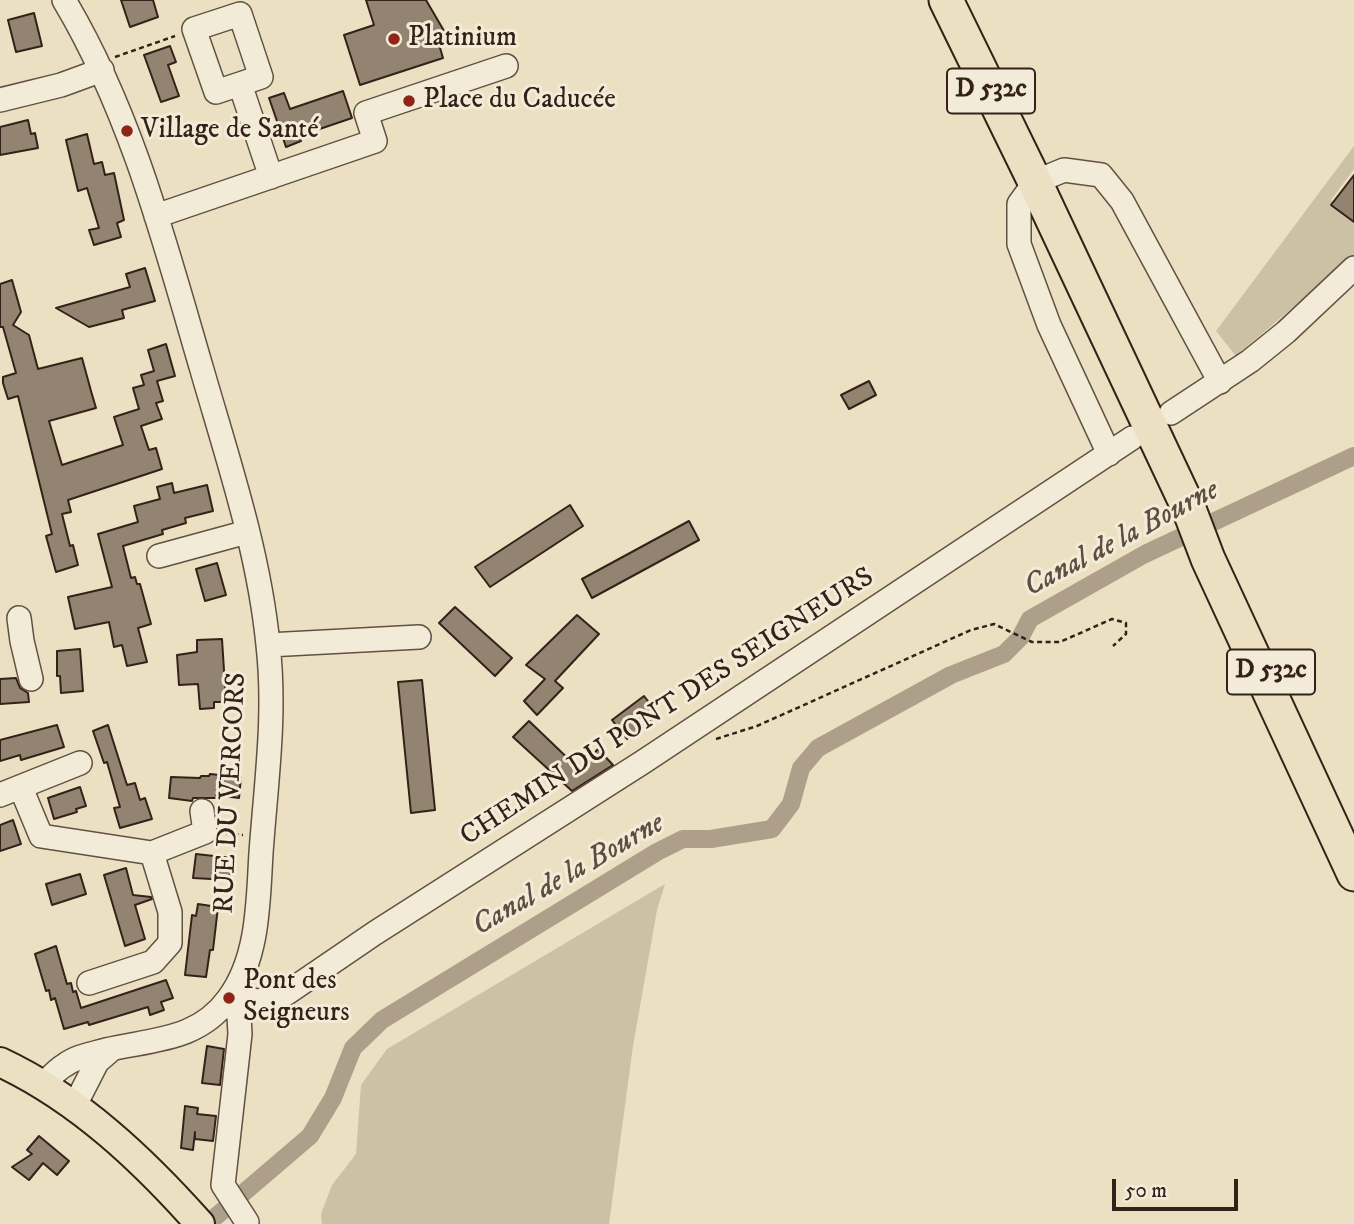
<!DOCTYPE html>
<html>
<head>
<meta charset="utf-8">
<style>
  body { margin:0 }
  #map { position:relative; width:1354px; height:1224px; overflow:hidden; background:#ebe0c2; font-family:"IM FELL DW Pica",serif }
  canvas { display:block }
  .scale { position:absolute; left:1112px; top:1179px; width:126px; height:32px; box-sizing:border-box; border:4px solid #342119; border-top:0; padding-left:9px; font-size:21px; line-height:24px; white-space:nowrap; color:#342119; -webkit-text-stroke:5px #f2ebd7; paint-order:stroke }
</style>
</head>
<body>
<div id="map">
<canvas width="1354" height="1224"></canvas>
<div class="scale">50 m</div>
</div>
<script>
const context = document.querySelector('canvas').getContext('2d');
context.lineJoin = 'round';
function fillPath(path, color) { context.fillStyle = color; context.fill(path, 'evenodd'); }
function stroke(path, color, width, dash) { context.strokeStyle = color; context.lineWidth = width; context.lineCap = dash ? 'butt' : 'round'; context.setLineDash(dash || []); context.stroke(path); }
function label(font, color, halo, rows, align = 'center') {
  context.font = font + ' "IM FELL DW Pica",serif'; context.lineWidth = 6; context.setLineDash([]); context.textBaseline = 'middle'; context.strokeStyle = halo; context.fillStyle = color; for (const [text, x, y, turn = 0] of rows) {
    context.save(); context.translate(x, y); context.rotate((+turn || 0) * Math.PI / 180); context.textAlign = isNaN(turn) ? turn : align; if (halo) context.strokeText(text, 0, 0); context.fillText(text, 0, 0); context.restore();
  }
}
fillPath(new Path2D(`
  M1354 146V169L1331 200 1354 223V255L1236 356 1216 331Z
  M665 884 657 910 633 1046 609 1224H322L321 1214 332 1185 356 1154 361 1085 387 1049Z`), '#ccc0a5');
stroke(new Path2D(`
  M207 1224 310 1136 333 1098 353 1048 382 1020 657 852 683 839H711L772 829 791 804 801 768 818 748 951 675 1004 654 1020 638 1030 619 1145 554 1354 456`), '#ad9f89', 18);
const building = new Path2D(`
  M121 0H153L158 17 130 27Z
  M366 0H426L447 36 438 41 443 58 360 85 344 35 374 25Z
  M34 13 42 46 16 52 8 20Z
  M170 46 176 62 168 65 179 96 161 102 144 55Z
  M343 91 352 118 299 136 301 141 286 147 269 98 284 93 290 109Z
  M28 120 31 134 35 133 38 148 0 155V127Z
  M87 134 94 164 102 162 105 175 114 173 124 220 117 223 121 237 94 245 89 230 99 228 87 188 78 191 66 140Z
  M1354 175V222L1331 205Z
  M145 268 155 301 122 310 124 318 89 327 56 308 130 287 126 274Z
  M12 280 21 312 13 325 29 335 38 369 82 358 91 391 96 408 49 421 62 465 123 445 114 417 139 409 133 388 144 385 141 375 154 371 148 350 166 344 175 376 157 381 163 401 156 403 162 419 141 426 149 450 156 448 162 469 68 500 71 512 62 514 70 546 73 545 78 565 56 572 46 536 52 534 18 396 8 399 3 383V377L16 373 3 327H0V284Z
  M869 381 876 395 849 409 841 395Z
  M172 483 174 493 207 485 213 511 185 518 186 523 162 530 163 534 123 546 131 578 135 577 137 584H140L151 624 138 628 147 662 127 666 122 645 114 647 109 622 75 629 68 597 112 587 98 534 138 522 134 506 160 499 157 487Z
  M570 505 583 526 490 587 475 567Z
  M689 521 699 540 592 598 582 579Z
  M217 563 226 595 205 601 196 569Z
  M455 607 512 658 495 676 439 623Z
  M577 615 599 634 555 681 563 688 537 715 524 701 545 679 526 665Z
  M222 639 226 702H214V708L200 709 198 684 179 685 177 655 197 652V640Z
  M80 649 83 691 61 693 60 676H57V651Z
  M16 678 20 688 28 693 29 702 0 704V679Z
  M422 680 435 810 411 813 398 682Z
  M644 696 659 715 627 739 612 720Z
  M529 721 579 769 598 749 613 765 572 791 513 737Z
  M57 725 64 747 21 760 20 755 0 761V740Z
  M108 725 127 785 135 783 140 800 145 798 152 819 120 828 114 808 120 807 107 762 104 763 93 731Z
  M210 774 241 777 239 798 216 795V798H193L192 801 169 798 171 777 200 778 201 776H209Z
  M80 787 86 806 76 809 77 812 54 819 48 798Z
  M13 820 21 844 0 851V825Z
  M196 854 232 858 229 880 193 878Z
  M126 868 133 895 151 897 152 899 135 905 145 939 125 946 104 875Z
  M80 874 86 894 52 905 46 884Z
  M198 904 218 907 213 950H210L206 977 185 975 192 915 196 916Z
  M56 946 67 984 71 983 73 992 76 991 81 1008 166 980 173 998 161 1002 164 1010 150 1015 148 1007 89 1025 88 1022 64 1029 55 998 51 1000 49 990 46 991 35 954Z
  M207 1046 224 1049 220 1085 202 1083Z
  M185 1106 198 1108 197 1114 216 1116 213 1141 195 1139V1132L193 1150 181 1148Z
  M39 1136 69 1161 57 1175 43 1163 29 1180 12 1167 32 1154 27 1150Z`);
fillPath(building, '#938471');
stroke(building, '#342119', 2);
const minor = new Path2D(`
  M240 84 216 92 194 29 240 14 261 77 240 84 271 177
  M0 100 61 85 102 70
  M156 216 375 141 366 113 506 66
  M1171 413 1250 361 1286 332 1354 268
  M1109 454 1049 325 1019 244V204L1035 182 1064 170 1101 175 1122 201 1220 382
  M159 556 247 532
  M19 618 22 641 31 679
  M268 645 419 637
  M21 788 41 836 152 853
  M0 795 80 763
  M152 853 205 832 202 811
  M89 983 153 962 170 943V912L152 853
  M229 998 260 1001 287 993 375 933 643 762 1132 438
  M229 998 239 1016 240 1034 223 1185 247 1222
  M42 1086C49 1079 56 1070 65 1065 77 1056 92 1054 106 1050 153 1039 198 1041 229 998 259 957 258 901 261 853 266 783 276 715 268 645 259 552 228 460 202 370 165 244 132 114 64 0
  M74 1107 97 1062 112 1049`);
const major = new Path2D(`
  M0 1062C79 1099 143 1160 200 1224`);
const highway = new Path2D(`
  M946 0 1035 182 1189 509 1208 559 1354 874`);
stroke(minor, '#625143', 26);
stroke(major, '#342119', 32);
stroke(highway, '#342119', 37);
stroke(new Path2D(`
  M115 57 175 36
  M716 739 757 726 971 630 994 624 1032 642H1060L1112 619 1126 623V634L1113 646
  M225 833 243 835`), '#342119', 2.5, [5, 3.5]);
stroke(minor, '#f2ebd7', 23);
stroke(major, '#ebe0c2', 28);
stroke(highway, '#ebe0c2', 33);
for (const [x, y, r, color] of [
  [394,39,7,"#8f2418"],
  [409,101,7,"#8f2418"],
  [127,131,7,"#8f2418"],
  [229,998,7,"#8f2418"]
]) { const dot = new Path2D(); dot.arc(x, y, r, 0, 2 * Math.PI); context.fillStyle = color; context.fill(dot); stroke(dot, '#f2ebd7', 2.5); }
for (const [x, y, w] of [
  [991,91,88],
  [1271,672,88]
]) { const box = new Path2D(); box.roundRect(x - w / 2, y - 22.5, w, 45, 5); context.fillStyle = '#f2ebd7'; context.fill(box); stroke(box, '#342119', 2); }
label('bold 26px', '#342119', null, [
  ["D 532c",991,91],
  ["D 532c",1271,672]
]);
label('28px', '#342119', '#f2ebd7', [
  ["Platinium",408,39],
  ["Place du Caducée",423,101],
  ["Village de Santé",141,131],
  ["Pont des",243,982],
  ["Seigneurs",243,1014]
], 'left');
label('28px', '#342119', '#f2ebd7', [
  ["CHEMIN DU PONT DES SEIGNEURS",668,708,-33],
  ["RUE DU VERCORS",232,793,-87]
]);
label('italic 30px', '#5e4d40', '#f2ebd7', [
  ["Canal de la Bourne",1122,540,-28],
  ["Canal de la Bourne",569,876,-30]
]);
</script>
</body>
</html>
